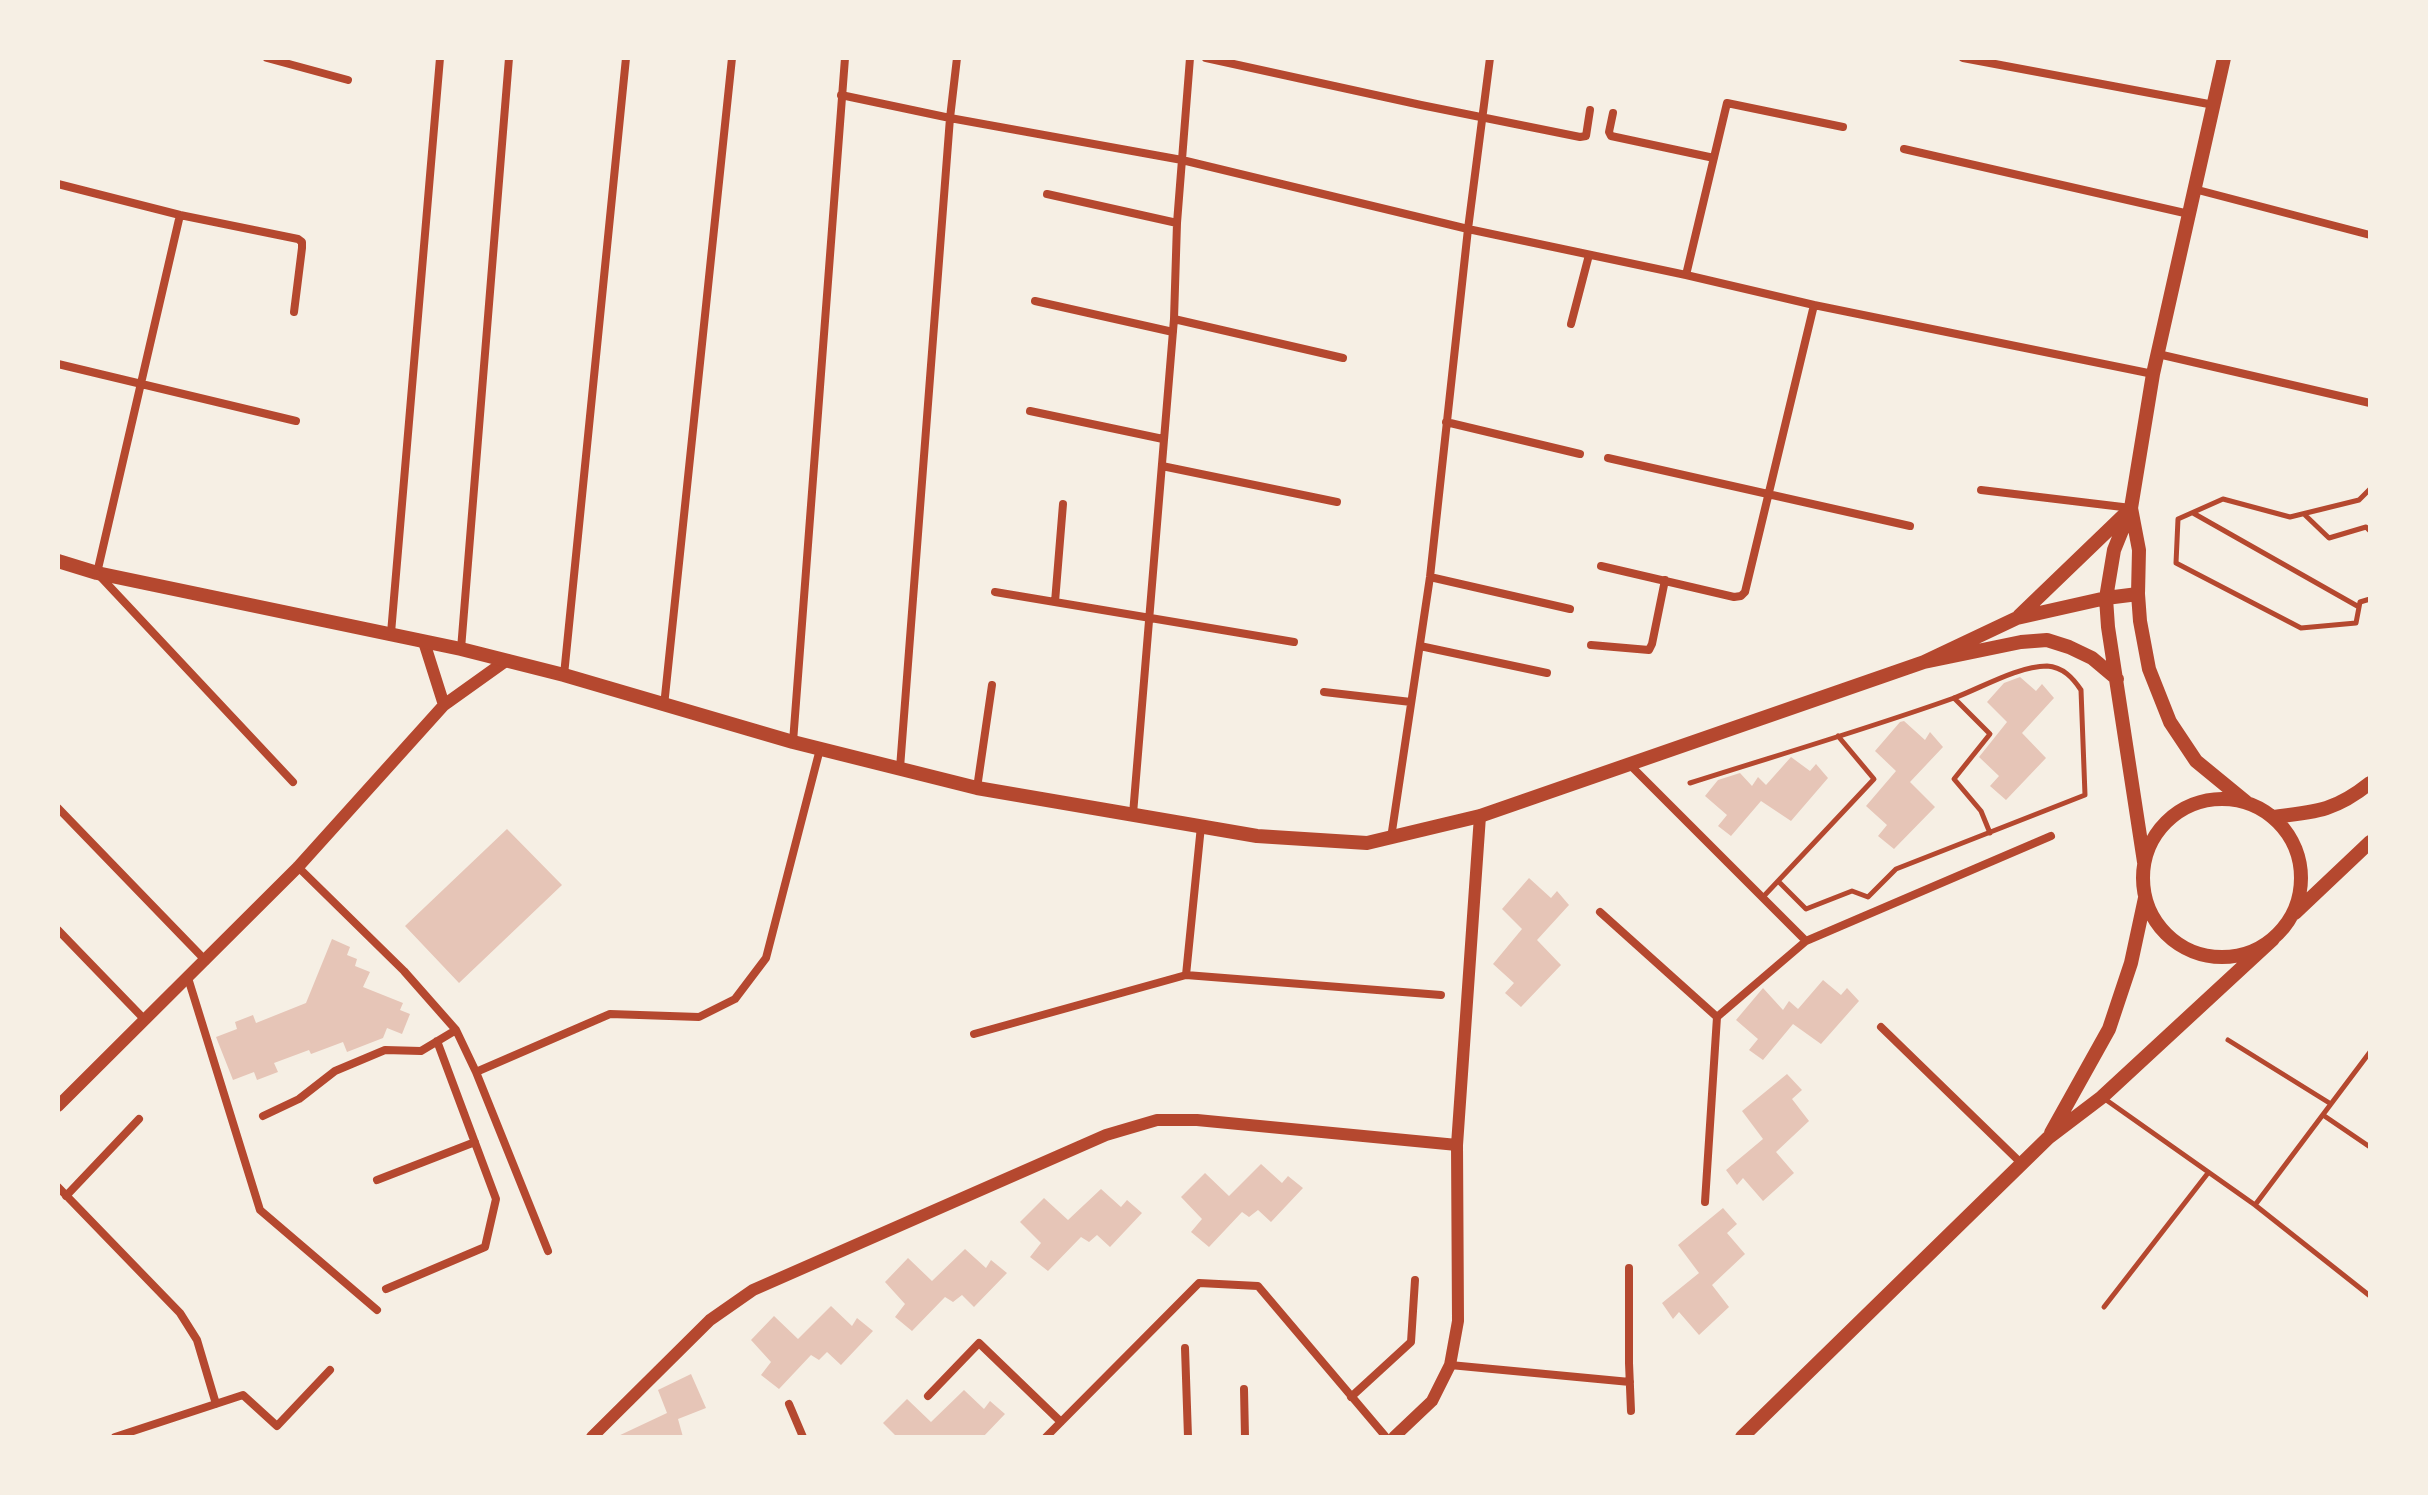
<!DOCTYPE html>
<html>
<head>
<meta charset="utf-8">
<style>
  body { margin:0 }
  #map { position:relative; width:2428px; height:1495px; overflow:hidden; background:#f6efe4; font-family:"Titillium Web",sans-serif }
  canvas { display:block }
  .frame { position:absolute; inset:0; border:60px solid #f6efe4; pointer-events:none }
</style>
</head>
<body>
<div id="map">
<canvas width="2428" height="1495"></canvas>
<div class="frame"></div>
</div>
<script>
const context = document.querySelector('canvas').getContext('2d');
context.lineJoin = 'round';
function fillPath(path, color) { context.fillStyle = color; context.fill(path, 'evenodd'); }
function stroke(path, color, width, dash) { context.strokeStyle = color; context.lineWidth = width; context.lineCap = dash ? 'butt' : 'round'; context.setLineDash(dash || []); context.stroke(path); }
fillPath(new Path2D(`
  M2020 677 2036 691 2042 684 2054 698 2022 733 2046 758 2006 800 1990 786 1999 776 1979 757 2007 722 1987 702 2004 683Z
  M1904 721 1925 740 1930 732 1943 747 1910 782 1935 807 1894 849 1878 836 1887 825 1866 806 1896 771 1875 751 1900 722Z
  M1791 757 1810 771 1816 764 1828 778 1791 821 1761 801 1731 836 1718 826 1727 815 1705 796 1718 780 1740 773 1752 786 1758 777 1766 785Z
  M507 829 562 885 459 983 405 926Z
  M1529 878 1551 898 1557 891 1569 905 1537 940 1561 965 1521 1007 1505 993 1514 983 1493 964 1522 929 1502 909Z
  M332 939 350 947 347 955 357 959 355 966 370 972 363 987 403 1003 400 1010 410 1014 402 1034 387 1028 383 1038 347 1052 343 1042 311 1054 309 1050 274 1063 278 1072 257 1080 254 1072 233 1080 216 1037 237 1029 235 1022 253 1015 256 1023 306 1003Z
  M1823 980 1841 995 1847 988 1859 1001 1821 1044 1793 1024 1763 1060 1749 1050 1758 1039 1736 1020 1763 988 1783 1010 1789 1001 1798 1009Z
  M1787 1074 1802 1090 1792 1099 1809 1121 1776 1152 1794 1173 1763 1201 1743 1178 1737 1185 1726 1170 1763 1139 1742 1111Z
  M1261 1164 1282 1183 1288 1176 1303 1188 1271 1222 1258 1210 1249 1217 1242 1212 1209 1247 1191 1232 1202 1219 1181 1197 1205 1173 1229 1196Z
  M1101 1189 1121 1207 1127 1200 1142 1213 1110 1247 1097 1235 1089 1242 1081 1237 1048 1271 1030 1257 1041 1243 1020 1222 1044 1198 1068 1220Z
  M1723 1208 1737 1224 1727 1233 1745 1254 1712 1285 1729 1307 1699 1335 1679 1312 1673 1319 1662 1303 1699 1273 1678 1245Z
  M965 1249 986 1268 991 1260 1007 1273 974 1307 962 1295 953 1302 945 1297 912 1331 895 1317 905 1304 885 1282 908 1258 932 1281Z
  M831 1306 852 1326 857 1318 873 1331 841 1365 827 1352 819 1360 811 1355 779 1389 761 1375 771 1362 751 1340 774 1316 798 1339Z
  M691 1374 706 1408 678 1419 683 1437H616L667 1413 658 1390Z
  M964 1390 984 1409 990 1401 1005 1414 983 1437H897L883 1423 907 1399 931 1422Z`), '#e6c5b7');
stroke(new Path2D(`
  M2370 489 2359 500 2290 517 2223 499 2178 519 2176 563 2301 628 2356 623 2360 602 2370 599
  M2193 513 2359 607
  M2305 515 2329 538 2366 527 2370 531
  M1954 698 1990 734 1954 779 1981 811 1990 833
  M1690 783C1778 755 1867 729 1954 698 1981 688 2018 666 2047 666 2063 667 2073 678 2081 690L2085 795 1896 869 1868 897 1852 891 1806 909 1778 881
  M1763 897 1874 779 1838 736
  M2228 1040 2331 1104
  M2102 1097 2255 1205 2370 1052
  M2323 1115 2370 1147
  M2255 1205 2370 1296
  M2104 1307 2208 1173`), '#b5482f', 5);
stroke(new Path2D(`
  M267 58 348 80
  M1206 58 1421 105 1580 137 1586 136 1590 110
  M1963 58 2214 105
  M841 95 950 118 1182 160 1468 229 1686 275 1814 305 2153 374
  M1613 113 1609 132 1611 136 1714 158
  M1904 149 2189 214
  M58 184 180 215 298 239 302 242V248L294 312
  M2194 189 2370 235
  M1047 194 1177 223
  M180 215 97 573 293 782
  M1686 275 1727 103 1843 127
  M1035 301 1173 332
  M1174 319 1343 358
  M1571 324 1589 255
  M2158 354 2370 403
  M58 364 296 421
  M1030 411 1163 439
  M1446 422 1580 454
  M1608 458 1910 526
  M1162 466 1337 502
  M1981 490 2131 508
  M1601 566 1734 597 1741 596 1745 592 1814 305
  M1430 577 1570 609
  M995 592 1294 642
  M1055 602 1063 504
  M391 633 440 58
  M1591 645 1649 650 1652 644 1665 580
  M1420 646 1547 673
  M461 649 509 58
  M564 675 626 58
  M1324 692 1411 702
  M664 706 732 58
  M793 742 845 58
  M1630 765 1806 941
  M900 768 950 118 957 58
  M977 788 992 685
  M58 808 206 961
  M1133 814 1174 319 1177 223 1190 58
  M1391 838 1430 577 1468 229 1490 58
  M298 867 404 971 456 1030 476 1072 548 1251
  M1600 912 1717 1017
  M58 930 145 1020
  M1186 975 1201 826
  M188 978 260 1210 377 1310
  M1881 1027 2022 1164
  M974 1034 1186 975 1441 995
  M476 1072 610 1014 699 1017 735 999 766 958 820 749
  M263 1116 299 1099 335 1071 385 1050 421 1051 456 1030
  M377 1180 475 1142
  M58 1187 180 1313 197 1340 216 1404
  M66 1196 139 1119
  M1705 1202 1717 1017 1806 941 2051 836
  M1629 1268V1363L1631 1411
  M386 1289 485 1247 496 1199 437 1041
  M1185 1348 1188 1437
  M1450 1365 1630 1382
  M1244 1389 1245 1437
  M928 1396 979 1343 1061 1422
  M1351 1397 1411 1342 1415 1280
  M789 1404 803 1437
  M115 1437 243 1395 277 1426 330 1370
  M1046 1437 1199 1283 1258 1286 1386 1437`), '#b5482f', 8);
stroke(new Path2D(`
  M424 642 444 705
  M58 1106 298 867 444 705 507 660
  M592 1437 710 1320 753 1290 1106 1135 1157 1120H1197L1457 1145
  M1394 1437 1432 1401 1450 1365 1458 1321 1457 1145 1480 816`), '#b5482f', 12);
stroke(new Path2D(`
  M2131 508 2139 550 2138 594 2140 621 2149 669 2170 722 2196 761 2246 802
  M58 561 97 573 461 649 564 675 793 742 977 788 1257 836 1367 843 1480 816 1924 662
  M2019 616 2125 514
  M2117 679 2092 658 2069 647 2047 640 2021 642 1924 662 2017 618 2106 598 2138 594
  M2143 878a79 79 0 1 1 158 0a79 79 0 1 1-158 0Z
  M2273 817C2316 812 2335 811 2370 783
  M2144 862 2108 627 2106 598 2114 550 2131 508 2153 374 2224 58
  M2295 913 2370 842
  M2051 1133 2109 1029 2131 963 2145 898
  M1742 1437 2048 1138 2102 1097 2273 939`), '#b5482f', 14);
</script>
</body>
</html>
